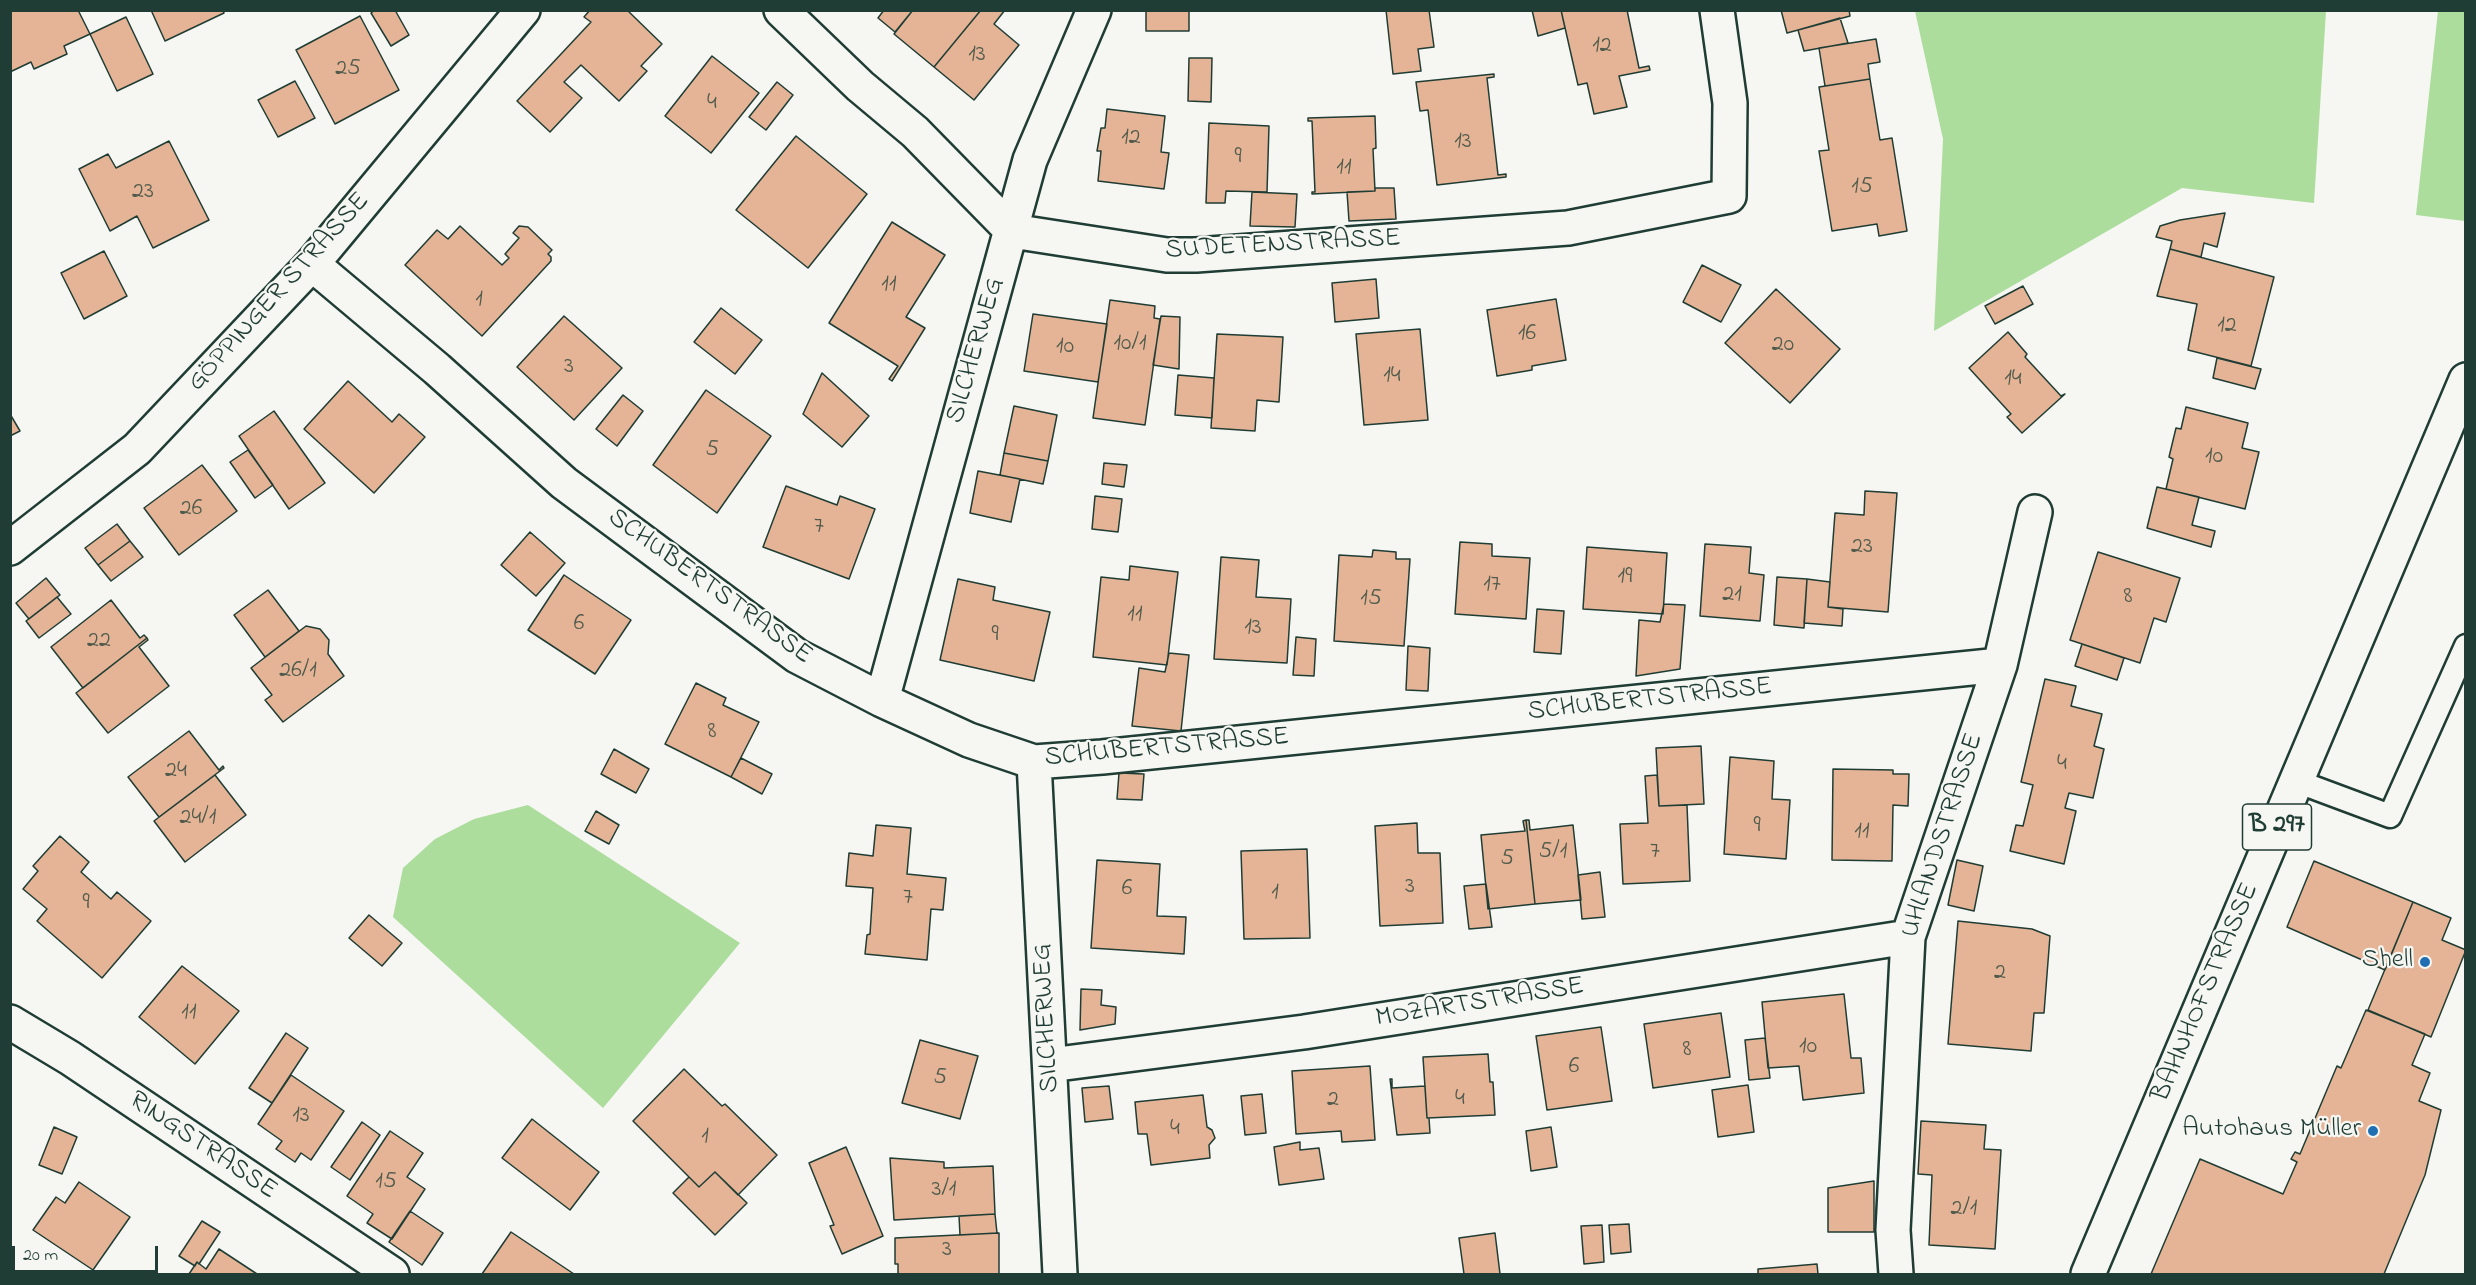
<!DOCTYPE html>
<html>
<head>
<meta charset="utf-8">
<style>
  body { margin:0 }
  #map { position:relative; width:2476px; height:1285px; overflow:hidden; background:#f6f6f2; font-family:"Indie Flower",sans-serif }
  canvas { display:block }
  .frame { position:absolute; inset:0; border:12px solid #1f3d34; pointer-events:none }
  .scale { position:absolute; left:12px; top:1246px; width:146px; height:27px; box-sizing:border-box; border:3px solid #1f3d34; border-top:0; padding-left:8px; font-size:18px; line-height:21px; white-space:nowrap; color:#1f3d34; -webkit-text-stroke:4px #f6f6f2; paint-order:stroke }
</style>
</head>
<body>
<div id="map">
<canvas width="2476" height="1285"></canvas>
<div class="frame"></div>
<div class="scale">20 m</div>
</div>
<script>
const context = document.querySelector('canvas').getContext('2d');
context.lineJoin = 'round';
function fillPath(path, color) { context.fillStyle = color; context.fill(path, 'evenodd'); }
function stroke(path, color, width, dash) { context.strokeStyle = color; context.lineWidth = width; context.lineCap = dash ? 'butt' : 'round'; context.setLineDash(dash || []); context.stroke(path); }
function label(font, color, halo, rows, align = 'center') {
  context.font = font + ' "Indie Flower",sans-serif'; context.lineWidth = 4.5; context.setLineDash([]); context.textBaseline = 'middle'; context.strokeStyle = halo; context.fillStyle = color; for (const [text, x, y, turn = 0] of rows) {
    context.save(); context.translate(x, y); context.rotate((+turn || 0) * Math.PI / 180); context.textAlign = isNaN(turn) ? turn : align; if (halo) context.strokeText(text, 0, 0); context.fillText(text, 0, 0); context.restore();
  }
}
fillPath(new Path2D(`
  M1915 11H2326L2314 203 2182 188 1934 331 1943 139Z
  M2438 11H2465V221L2416 215Z
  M528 805 740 943 603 1108 393 917 403 868 435 839 474 819Z`), '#acdd9d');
const building = new Path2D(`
  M10 10H78L90 34 64 46 67 54 34 69 31 62 10 72Z
  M151 10H223L224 13 165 41Z
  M375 10H395L409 35 391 46 371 13Z
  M590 10H627L662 44 641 66 647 71 619 101 581 65 564 82 582 98 550 132 517 101 591 22 584 17Z
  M884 10H913L895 32 878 18Z
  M913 10H981L934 67 894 34Z
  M981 10H1005L994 24 1019 45 974 100 934 67Z
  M1146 10H1189V31H1146Z
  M1386 10H1429L1434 47 1418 49 1421 71 1393 74Z
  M1532 10H1561L1565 28 1538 36Z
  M1561 10H1627L1639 68 1649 66 1650 70 1619 76 1627 107 1594 114 1587 83 1578 85Z
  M1781 10H1849L1850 16 1787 33Z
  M360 16 399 90 335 124 296 50Z
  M126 17 153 74 117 91 90 34Z
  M1840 18 1848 43 1804 51 1798 30Z
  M1876 39 1880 62 1868 64 1870 79 1825 86 1819 48Z
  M712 56 759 93 711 153 665 116Z
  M1189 58H1212L1211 102 1188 101Z
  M1494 74V77L1487 78 1498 175 1506 174V177L1437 185 1428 110 1420 111 1416 82Z
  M1870 79 1880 140 1892 138 1907 231 1879 236 1877 224 1832 231 1819 151 1829 150 1819 87Z
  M295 81 315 118 278 137 258 100Z
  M777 82 793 95 766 130 749 117Z
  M1107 109 1165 116 1161 152 1169 153 1164 189 1098 181 1101 151H1097L1101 128H1105Z
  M1375 116 1376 148 1373 149 1375 191 1312 194V192H1315L1312 121H1308V118Z
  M1209 123 1269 126 1267 192 1226 191 1225 203H1206Z
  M796 136 867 194 808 268 736 210Z
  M169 141 209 220 153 248 137 216 110 231 79 169 108 154 116 168Z
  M1375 188H1394L1396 219 1349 221 1347 192 1375 191Z
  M1252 192 1297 194 1295 227 1250 226Z
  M2225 213 2217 247 2204 243 2201 257 2170 249 2172 241 2156 237 2160 226 2180 220Z
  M892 222 945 255 906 317 925 328 892 381 889 379 898 366 829 323Z
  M460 226 502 265 509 258 505 254 519 238 513 233 519 226 528 227 552 250 548 254 551 257V261L482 336 405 265 437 230 448 239Z
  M2170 249 2274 277 2251 366 2188 350 2197 304 2157 296Z
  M104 251 127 296 84 319 61 273Z
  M1702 265 1741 285 1721 322 1683 302Z
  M1376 279 1379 318 1335 322 1332 283Z
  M2023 286 2033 304 1995 324 1985 306Z
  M1776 289 1840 349 1790 403 1725 343Z
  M1556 299 1566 360 1532 366V370L1497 376 1487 310Z
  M1110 300 1155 306 1154 318 1160 319 1145 425 1093 418Z
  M721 308 762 340 735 374 694 342Z
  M1033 314 1107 324 1098 382 1024 371Z
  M564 316 622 368 574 420 517 367Z
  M1161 316 1180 317 1179 369 1153 365Z
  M1420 329 1428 420 1364 425 1356 334Z
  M2008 332 2027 354 2025 357 2061 396 2065 394 2022 433 2007 417 2011 414 1969 368Z
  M1217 334 1283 337 1279 402 1257 400 1255 431 1211 428Z
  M2217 358 2261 369 2255 389 2213 378Z
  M822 373 869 416 842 447 803 414Z
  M1178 375 1214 378 1212 418 1175 415Z
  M348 381 392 422 399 414 425 437 374 493 304 429Z
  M706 390 771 436 717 513 653 465Z
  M623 395 643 411 617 446 596 429Z
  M1014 406 1057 415 1048 461 1004 453Z
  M2186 407 2248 423 2242 448 2259 452 2245 509 2166 489 2173 459 2169 457 2176 428 2181 429Z
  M274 411 325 483 289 509 239 436Z
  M10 414 20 431 10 436Z
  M248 450 273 485 255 498 230 462Z
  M1004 453 1048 461 1043 484 1000 475Z
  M1104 463 1127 465 1124 487 1102 484Z
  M202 465 237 511 179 555 144 508Z
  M978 471 1020 479 1011 522 970 513Z
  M786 486 837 505 840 496 875 509 849 579 763 547Z
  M2157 487 2199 497 2192 525 2215 531 2211 547 2147 528Z
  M1865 491 1897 493 1888 612 1828 607 1835 513 1864 515Z
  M1095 496 1122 499 1118 532 1092 529Z
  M117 524 130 541 98 565 85 548Z
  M530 532 565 563 536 596 501 565Z
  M130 541 143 557 111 581 98 565Z
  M1460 542 1492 544V556L1530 558 1526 619 1455 614Z
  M1705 544 1751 547 1749 573 1764 575 1760 621 1700 616Z
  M1587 547 1667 553 1663 614 1583 609Z
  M1373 550 1396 552V559H1410L1404 646 1334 641 1339 555 1372 557Z
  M2098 552 2180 578 2166 622 2154 618 2140 663 2070 640Z
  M1221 557 1259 560 1256 597 1291 599 1287 663 1214 659Z
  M1130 566 1178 572 1167 665 1093 657 1101 577 1129 580Z
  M564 575 631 620 595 674 528 630Z
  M1777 577 1807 579 1804 628 1774 625Z
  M46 578 60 595 29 619 16 603Z
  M958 579 995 587 993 600 1050 612 1034 681 940 660Z
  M1807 579 1830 582 1828 607 1843 609 1842 626 1804 623Z
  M268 590 299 631 265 657 234 615Z
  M57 597 71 614 39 638 26 621Z
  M111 600 140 638 144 635 147 638 83 688 51 647Z
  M1664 604 1685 605 1680 669 1636 676 1639 620 1660 622Z
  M1537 609 1564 611 1561 654 1534 652Z
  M306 626 320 629 329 640 328 654 344 676 283 722 265 700 272 695 251 668Z
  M1296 637 1316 639 1314 676 1293 675Z
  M147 638 148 640 139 647 169 686 108 733 76 693Z
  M2082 644 2124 658 2117 680 2075 666Z
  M1408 646 1430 648 1428 691 1406 690Z
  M1169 653 1189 655 1181 731 1132 726 1139 668 1165 672Z
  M2045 679 2076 686 2071 706 2102 714 2094 746 2104 749 2093 798 2069 793 2065 808 2076 811 2064 864 2010 851 2016 825 2023 826 2033 785 2021 782Z
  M696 683 726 698 723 705 759 722 731 777 665 744Z
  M189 731 219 770 223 766 224 768 159 817 128 777Z
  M1701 746 1704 804 1659 806 1656 748Z
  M614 749 649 769 636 793 601 774Z
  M1730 757 1774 761 1772 799 1790 800 1786 859 1724 854Z
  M741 758 772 774 762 794 731 777Z
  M1833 769 1893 770V774H1909L1908 806 1893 805 1892 861 1832 860Z
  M1119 773 1144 774 1142 800 1117 799Z
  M215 775 246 815 185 862 154 821Z
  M1657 775 1659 806 1687 805 1690 881 1623 884 1620 824 1648 823 1645 776Z
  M596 811 619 825 609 844 585 831Z
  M1526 820 1535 904 1488 909 1481 835 1525 831 1523 821Z
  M1526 820H1529L1530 830 1573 825 1581 900 1535 904Z
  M1417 823 1418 853H1440L1443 923 1380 926 1375 826Z
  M876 825 911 828 907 874 946 878 943 910 931 909 927 960 865 954 867 935 870 934 873 888 846 886 849 853 873 856Z
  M60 836 89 862 81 872 111 899 117 892 151 921 102 978 37 921 47 909 23 889 38 871 33 866Z
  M1307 849 1310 938 1244 939 1241 851Z
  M1097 860 1160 864 1157 916 1186 917 1184 954 1091 948Z
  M1957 860 1983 866 1974 911 1948 905Z
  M2314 861 2413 902 2385 970 2287 927Z
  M1600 872 1605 917 1582 919 1578 875Z
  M1486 884 1492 927 1469 929 1464 886Z
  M2413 902 2451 918 2442 940 2466 950 2431 1037 2368 1010Z
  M369 915 402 943 382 966 349 938Z
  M1958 921 2032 929 2050 936 2044 1013H2034L2031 1051 1948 1044Z
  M182 966 239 1011 195 1064 139 1017Z
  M1081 989 1102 990 1101 1005 1116 1007 1115 1024 1080 1030Z
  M1844 994 1851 1058H1861L1864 1093 1803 1100 1799 1066 1768 1068 1762 1002Z
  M2366 1010 2425 1034 2412 1065 2430 1073 2419 1101 2441 1110 2425 1175 2384 1274H2151L2200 1159 2283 1194 2297 1162 2291 1159 2295 1152 2300 1154 2337 1066 2341 1068Z
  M1721 1013 1730 1077 1653 1088 1644 1024Z
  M1601 1027 1612 1101 1547 1110 1536 1036Z
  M286 1033 308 1048 272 1103 249 1088Z
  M1765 1038 1770 1078 1749 1080 1745 1040Z
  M920 1040 978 1056 960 1119 902 1103Z
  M1488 1054 1490 1082H1493L1495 1115 1427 1118 1423 1057Z
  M1370 1066 1375 1140 1342 1142 1341 1131 1296 1134 1292 1071Z
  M684 1069 722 1106 725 1104 777 1155 738 1195 715 1172 699 1187 633 1121Z
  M291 1075 344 1111 311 1160 301 1153 295 1162 276 1149 282 1141 258 1124Z
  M1390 1079H1392V1088L1425 1086 1427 1118H1429L1430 1133 1397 1135Z
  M1748 1085 1754 1132 1718 1137 1712 1090Z
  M1109 1086 1113 1119 1085 1122 1082 1088Z
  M1262 1094 1266 1133 1245 1135 1241 1096Z
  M1203 1095 1207 1127 1212 1130 1215 1138 1209 1145 1210 1158 1151 1165 1147 1134H1138L1135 1102Z
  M532 1119 599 1172 570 1210 502 1158Z
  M1921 1121 1986 1125 1984 1149 2001 1150 1995 1249 1929 1245 1932 1175 1918 1174Z
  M362 1122 380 1135 350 1180 331 1167Z
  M54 1127 77 1137 62 1174 39 1165Z
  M1551 1127 1557 1167 1531 1171 1526 1131Z
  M390 1131 423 1153 407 1177 425 1189 392 1239 367 1223 373 1214 347 1196Z
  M1300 1142V1150L1319 1148 1324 1179 1279 1185 1274 1147Z
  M846 1147 883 1236 842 1254 830 1226 834 1225 809 1163Z
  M890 1158 944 1162V1168L993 1166 995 1214 894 1220Z
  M715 1172 747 1203 715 1235 673 1193 689 1177 699 1187Z
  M1874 1181V1232H1828V1188Z
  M79 1182 130 1217 93 1270 33 1230 56 1197 65 1203Z
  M410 1211 443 1233 422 1265 389 1242Z
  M995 1214 997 1233 960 1235 959 1216Z
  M202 1221 220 1232 199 1264 197 1262 195 1266 179 1256Z
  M1629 1224 1631 1252 1611 1254 1609 1225Z
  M1602 1225 1604 1262 1584 1264 1581 1226Z
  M511 1232 574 1274H482Z
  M999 1233V1274H898V1264H895V1238Z
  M1495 1233 1500 1274H1464L1459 1238Z
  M219 1249 257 1274H189L197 1262 206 1269Z
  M1817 1264 1818 1274H1758V1269Z`);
fillPath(building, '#e5b496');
stroke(building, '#1f3d34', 1.5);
const lane = new Path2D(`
  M2296 781 2390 816 2466 646`);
const street = new Path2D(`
  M781 10 860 86 915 132 1012 231 1167 255H1196L1568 228 1729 196 1730 103 1717 10
  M312 264 437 369 564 483 797 656 882 700 969 740 1034 762 1102 757 2000 665
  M10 548 137 449 312 264 523 10
  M882 700 1030 160 1094 10
  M1034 762 1060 1274
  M10 1022 70 1058 392 1274
  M1050 1065 1304 1032 1908 937
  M1896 1274 1893 1230 1908 937 2000 665 2035 512`);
const primary = new Path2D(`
  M2088 1274 2466 380`);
stroke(lane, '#1f3d34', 27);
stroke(street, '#1f3d34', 38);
stroke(primary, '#1f3d34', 38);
stroke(lane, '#f6f6f2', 22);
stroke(street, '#f6f6f2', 33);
stroke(primary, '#f6f6f2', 33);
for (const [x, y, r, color] of [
  [2425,962,6,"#1f6fb2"],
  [2373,1131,6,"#1f6fb2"]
]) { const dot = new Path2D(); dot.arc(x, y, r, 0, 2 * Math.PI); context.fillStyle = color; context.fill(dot); stroke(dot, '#f6f6f2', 2); }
label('24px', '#505b4c', null, [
  ["12",1602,47],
  ["13",977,56],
  ["25",348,70],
  ["4",712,104],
  ["12",1131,139],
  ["13",1463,143],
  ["9",1238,158],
  ["11",1344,169],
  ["15",1862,188],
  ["23",143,193],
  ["11",889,286],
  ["1",479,301],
  ["12",2227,327],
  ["16",1527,335],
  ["10/1",1130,345],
  ["20",1783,346],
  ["10",1065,348],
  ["3",569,368],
  ["14",1392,377],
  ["14",2013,380],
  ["5",712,451],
  ["10",2214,458],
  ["26",191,510],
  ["7",819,528],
  ["23",1862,548],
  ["19",1625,578],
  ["17",1492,586],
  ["21",1732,596],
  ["8",2128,598],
  ["15",1371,600],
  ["11",1135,616],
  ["6",579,625],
  ["13",1253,629],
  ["9",995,636],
  ["22",99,642],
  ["26/1",298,672],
  ["8",712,733],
  ["4",2062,765],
  ["24",176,772],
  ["24/1",198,819],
  ["9",1757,827],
  ["11",1862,833],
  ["5/1",1553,853],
  ["7",1655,853],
  ["5",1507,860],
  ["3",1410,888],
  ["6",1127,890],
  ["1",1275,894],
  ["7",908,899],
  ["9",86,904],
  ["2",2000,974],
  ["11",189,1014],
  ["10",1808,1048],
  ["8",1687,1051],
  ["6",1574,1068],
  ["5",940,1079],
  ["4",1460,1100],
  ["2",1333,1101],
  ["13",301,1117],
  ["4",1175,1130],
  ["1",705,1138],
  ["15",386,1183],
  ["3/1",944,1191],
  ["2/1",1964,1210],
  ["3",947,1251]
]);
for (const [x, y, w] of [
  [2277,827,69]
]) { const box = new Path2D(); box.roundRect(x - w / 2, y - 23, w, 46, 4.5); context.fillStyle = '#f6f6f2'; context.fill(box); stroke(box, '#1f3d34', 1.5); }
label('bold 26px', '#1f3d34', null, [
  ["B 297",2277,827]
]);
label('27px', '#1f3d34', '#f6f6f2', [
  ["SUDETENSTRASSE",1283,246,-3],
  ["GÖPPINGER STRASSE",280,293,-48],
  ["SILCHERWEG",977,351,-74],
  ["SCHUBERTSTRASSE",709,588,36],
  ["SCHUBERTSTRASSE",1650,701,-6],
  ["SCHUBERTSTRASSE",1167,749,-5],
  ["UHLANDSTRASSE",1944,836,-72],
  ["BAHNHOFSTRASSE",2207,993,-67],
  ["MOZARTSTRASSE",1480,1004,-9],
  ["SILCHERWEG",1048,1018,-93],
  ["RINGSTRASSE",202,1147,34]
]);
label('27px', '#1f3d34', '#f6f6f2', [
  ["Shell",2413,962],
  ["Autohaus Müller",2361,1131]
], 'right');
</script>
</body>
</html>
